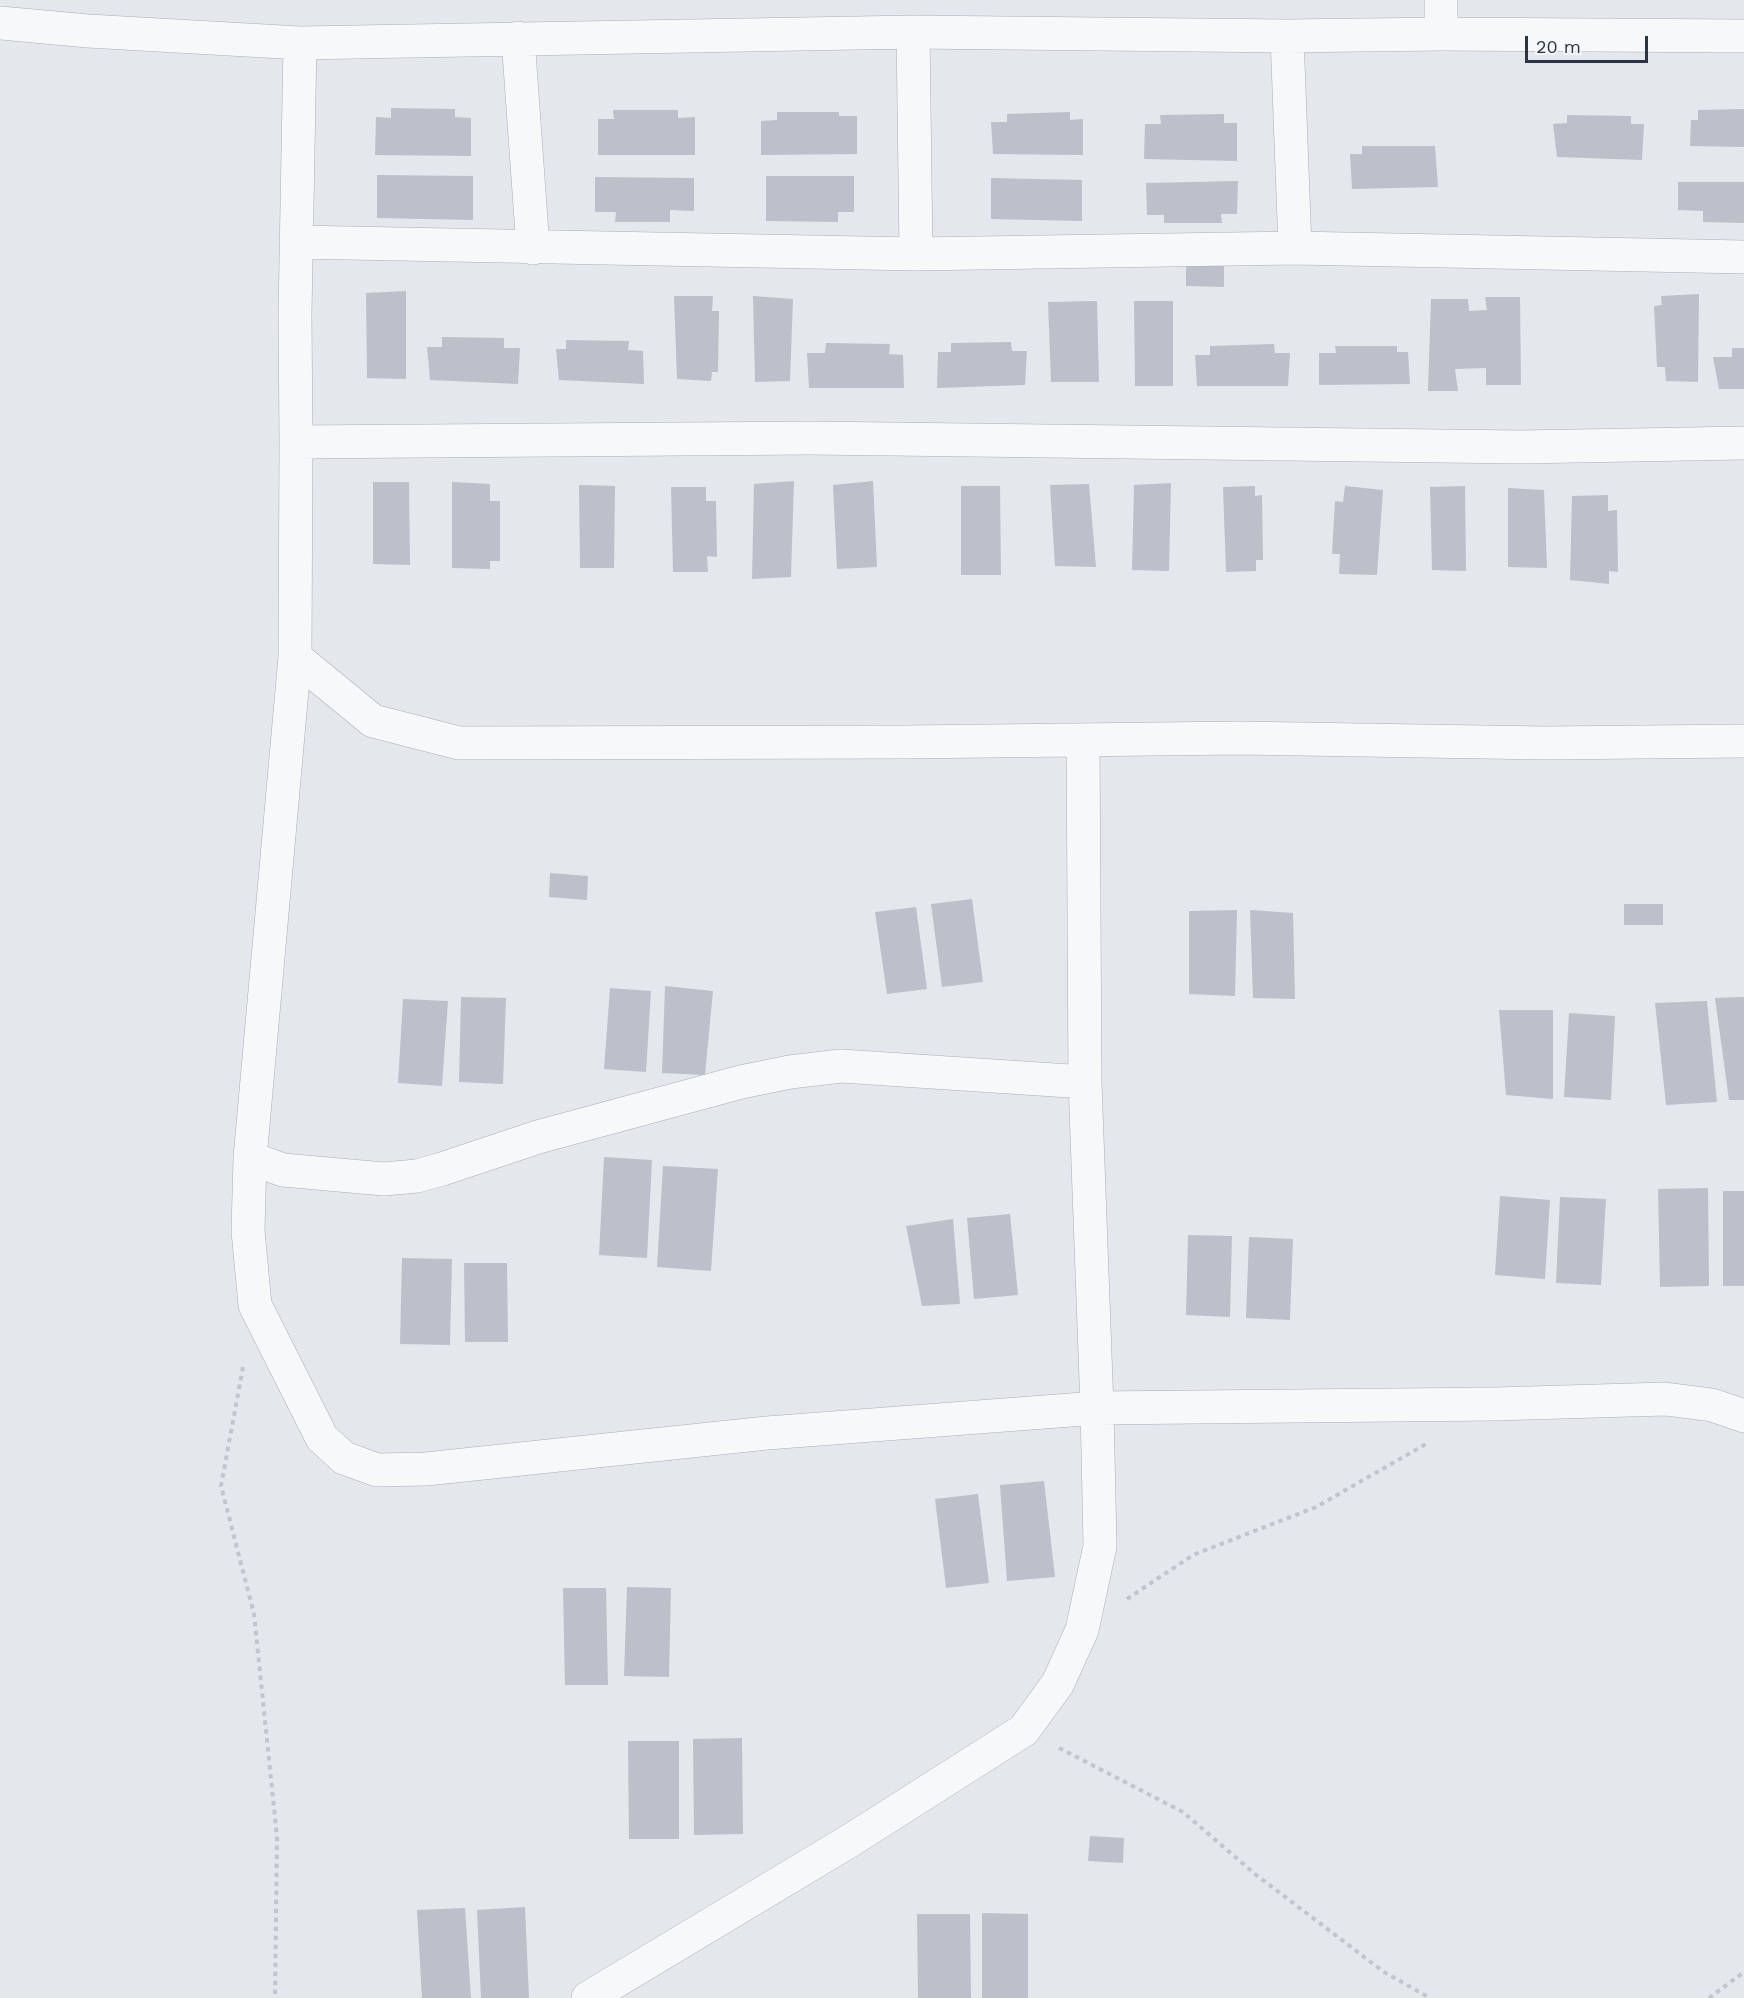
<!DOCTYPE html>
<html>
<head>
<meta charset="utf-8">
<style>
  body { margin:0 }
  #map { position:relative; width:1744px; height:1998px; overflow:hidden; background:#e4e7ec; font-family:"Work Sans",sans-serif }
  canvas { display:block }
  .scale { position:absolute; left:1525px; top:36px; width:123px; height:27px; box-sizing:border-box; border:3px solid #2b3445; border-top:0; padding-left:8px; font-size:18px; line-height:21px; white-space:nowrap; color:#2b3445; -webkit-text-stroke:4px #f4f6f9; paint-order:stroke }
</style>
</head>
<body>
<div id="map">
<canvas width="1744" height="1998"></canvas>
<div class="scale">20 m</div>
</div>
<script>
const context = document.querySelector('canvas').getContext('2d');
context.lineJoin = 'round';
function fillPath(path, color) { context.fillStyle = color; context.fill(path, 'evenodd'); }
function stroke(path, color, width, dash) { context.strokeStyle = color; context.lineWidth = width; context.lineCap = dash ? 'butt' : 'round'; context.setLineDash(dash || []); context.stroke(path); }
fillPath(new Path2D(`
  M391 108 455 109V117L471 118V156L375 155 376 117 391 118Z
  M1744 109V147L1690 146 1691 120H1698V110Z
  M613 110H678V118L695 117V155H598V119H614Z
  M777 112H839V116H857V154L761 155V121L777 120Z
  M1070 112V120L1083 119V155L993 154 991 122H1007V114Z
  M1224 114V123H1237V161L1144 159 1145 124H1161L1160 115Z
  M1567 115 1631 116V124H1644L1642 160 1557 157 1553 124 1567 123Z
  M1362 146H1435L1438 187 1352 189 1350 154H1362Z
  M377 175 473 176V220L377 218Z
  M766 176H854V212H838V222L766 221Z
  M595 177 694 178V211L670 210V222H615L616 212H595Z
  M991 178 1082 180V221L991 219Z
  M1238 181 1237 214H1221L1222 223H1164V215H1147L1146 183Z
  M1678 182H1744V223L1703 222V211L1678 210Z
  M1186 264H1224V287L1186 286Z
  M406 291V379L367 378 366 293Z
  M1699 294 1698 382 1666 381 1665 367H1657L1654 306 1662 305 1661 296Z
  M674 296H713L712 311H719L718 372H712L711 381 677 379Z
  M753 296 793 299 790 381 755 382Z
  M1485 297H1520L1521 385H1486V368L1455 369 1458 391H1428L1431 299H1468L1469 311 1487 310Z
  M1097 301 1099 382H1051L1048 302Z
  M1134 301H1173V386H1135Z
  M442 337 504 338V348H520L518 384 430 380 427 347H442Z
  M566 340 629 341 628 350 643 351 644 384 559 380 556 349H566Z
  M1011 342 1012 351H1027L1025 385 937 388 938 352H951V343Z
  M826 343 890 344 889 354 903 355 904 388H809L807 353H825Z
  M1274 344 1275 353H1290L1288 386H1197L1195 355H1210V346Z
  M1335 346H1397V352H1408L1410 384 1319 385V353H1336Z
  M1732 348H1744V389H1719L1713 357H1732Z
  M794 481 791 577 752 579 754 484Z
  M873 481 877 567 837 569 833 485Z
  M373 482H409L410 565 373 564Z
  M452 482 490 484V501H500V561H490V569L452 568Z
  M1171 483 1169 571 1132 570 1134 485Z
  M1089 484 1096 567 1055 566 1050 485Z
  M579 485 615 486 614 568H580Z
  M961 486H1000L1001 575H961Z
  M1255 486V496L1262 495 1263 560H1256V571L1226 572 1223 487Z
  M1345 486 1383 490 1377 575 1339 574 1340 554H1332L1335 501 1343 502Z
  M1465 486 1466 571 1432 570 1430 487Z
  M671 487H706V501H716L717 557 707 556 708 572H673Z
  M1508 488 1544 490 1547 568 1508 567Z
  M1608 495V511L1617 510 1618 572 1609 571V584L1570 580 1572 496Z
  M550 873 588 876 587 900 549 897Z
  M972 899 983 982 942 987 931 904Z
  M1624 904H1663V925H1624Z
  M916 907 927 989 887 994 875 912Z
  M1237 910 1235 996 1189 994V911Z
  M1250 910 1293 913 1295 999 1253 998Z
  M665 986 713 991 705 1075 662 1073Z
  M610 988 651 991 646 1072 604 1069Z
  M461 997 506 998 503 1084 459 1082Z
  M1744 997V1100H1729L1715 998Z
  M403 999 448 1001 442 1086 398 1083Z
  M1707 1001 1717 1102 1666 1105 1655 1003Z
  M1499 1010H1553V1099L1506 1095Z
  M1569 1013 1615 1016 1611 1100 1564 1097Z
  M604 1157 652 1160 647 1258 599 1255Z
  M663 1166 718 1169 711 1271 657 1267Z
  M1708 1188 1709 1286 1660 1287 1658 1189Z
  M1723 1191H1744V1286H1723Z
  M1500 1196 1550 1200 1545 1279 1495 1275Z
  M1560 1197 1606 1199 1601 1285 1556 1283Z
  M1010 1214 1018 1295 974 1299 967 1218Z
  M953 1219 960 1304 922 1306 906 1226Z
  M1188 1235 1232 1236 1230 1317 1186 1315Z
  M1249 1237 1293 1239 1290 1320 1246 1318Z
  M402 1258 452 1259 450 1345 400 1344Z
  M464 1263H507L508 1342H465Z
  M1044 1481 1055 1577 1007 1581 1000 1485Z
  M978 1494 989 1583 946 1588 935 1499Z
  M627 1587 671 1588 669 1677 624 1676Z
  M563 1588H606L608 1685H565Z
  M742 1738 743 1834 694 1835 693 1739Z
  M628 1741H679V1839H629Z
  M1090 1836 1124 1838 1123 1863 1088 1861Z
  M525 1907 529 1998H481L477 1910Z
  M465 1908 471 1998H422L417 1910Z
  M982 1913 1028 1914V1998H982Z
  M917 1914H970L971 1998H918Z`), '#bbc0ca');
const minor = new Path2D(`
  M0 23 88 31 300 43 913 32 1287 36 1441 34 1744 36
  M913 32 916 254
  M1441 34V0
  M1287 36 1295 248
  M518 38 533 248
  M300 43 295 314 296 442 295 657 373 721 459 743 907 742 1239 738 1545 743 1744 741
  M296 242 916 254 1295 248 1744 257
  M296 442 811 438 1521 447 1744 443
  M295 657 250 1158 248 1231 255 1305 322 1438 344 1458 377 1470 426 1469 767 1433 1097 1408 1495 1404 1665 1399 1712 1405 1744 1416
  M250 1158 283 1170 384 1179 417 1176 442 1169 538 1137 741 1082 790 1072 841 1066 1085 1082
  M588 1998 851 1840 1024 1730 1058 1683 1082 1630 1100 1546 1097 1408 1085 1082 1083 740`);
stroke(minor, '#a9aeb7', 34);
stroke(new Path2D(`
  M243 1367 221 1486 254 1614 277 1837 275 1998
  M1127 1599 1193 1555 1316 1507 1426 1444
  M1059 1748 1183 1812 1255 1874 1384 1972 1430 1998
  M1709 1998 1744 1972`), '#c2c5cb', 4, [4.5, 4.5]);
stroke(minor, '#f7f8fa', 33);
</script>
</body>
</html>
